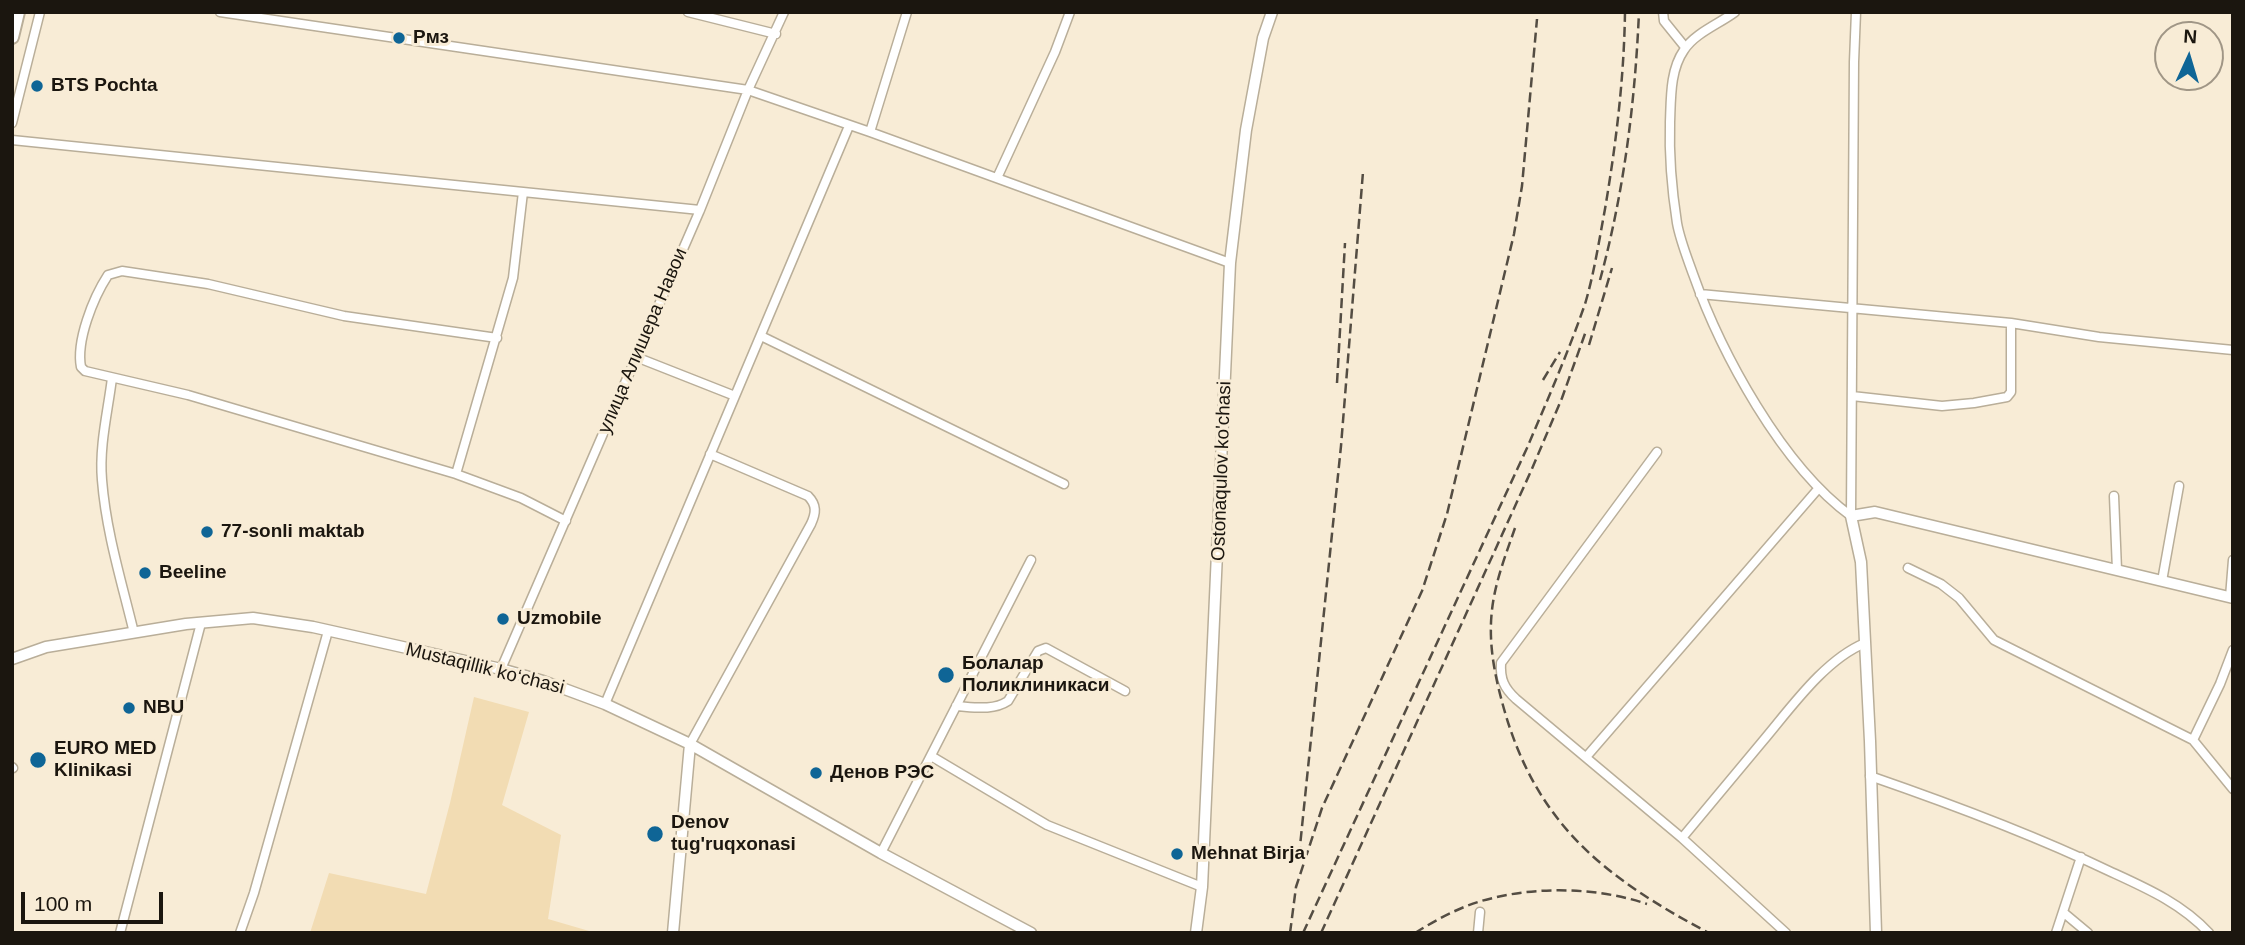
<!DOCTYPE html>
<html>
<head>
<meta charset="utf-8">
<style>
  body { margin:0 }
  #map { position:relative; width:2245px; height:945px; overflow:hidden; background:#f8ecd6; font-family:Helvetica,sans-serif }
  canvas { display:block }
  .frame { position:absolute; inset:0; border:14px solid #1b160f; pointer-events:none }
  .north { position:absolute; left:2154px; top:21px; width:70px; height:70px; box-sizing:border-box; background:#f8ecd6; border:2px solid #a09686; border-radius:50%; rotate:4deg; font-size:19px; font-weight:700; line-height:28px; text-align:center; color:#1b160f }
  .north::after { content:''; display:block; margin:auto; width:24px; height:32px; background:#0f6596; clip-path:polygon(50% 0,100% 100%,50% 72%,0 100%) }
  .scale { position:absolute; left:21px; top:892px; width:142px; height:32px; box-sizing:border-box; border:4px solid #1b160f; border-top:0; padding-left:9px; font-size:21px; line-height:24px; white-space:nowrap; color:#1b160f; -webkit-text-stroke:5px #f8ecd6; paint-order:stroke }
</style>
</head>
<body>
<div id="map">
<canvas width="2245" height="945"></canvas>
<div class="frame"></div>
<div class="north">N</div>
<div class="scale">100 m</div>
</div>
<script>
const context = document.querySelector('canvas').getContext('2d');
context.lineJoin = 'round';
function fillPath(path, color) { context.fillStyle = color; context.fill(path, 'evenodd'); }
function stroke(path, color, width, dash) { context.strokeStyle = color; context.lineWidth = width; context.lineCap = dash ? 'butt' : 'round'; context.setLineDash(dash || []); context.stroke(path); }
function label(font, color, halo, rows, align = 'center') {
  context.font = font + ' Helvetica,sans-serif'; context.lineWidth = 6; context.setLineDash([]); context.textBaseline = 'middle'; context.strokeStyle = halo; context.fillStyle = color; for (const [text, x, y, turn = 0] of rows) {
    context.save(); context.translate(x, y); context.rotate((+turn || 0) * Math.PI / 180); context.textAlign = isNaN(turn) ? turn : align; if (halo) context.strokeText(text, 0, 0); context.fillText(text, 0, 0); context.restore();
  }
}
fillPath(new Path2D(`
  M474 697 529 712 502 805 561 835 548 919 596 933H310L329 873 426 894 450 803Z`), '#f2dcb3');
const minor = new Path2D(`
  M220 12 748 90 870 132 1230 263
  M688 12 776 34
  M1663 12 1664 21 1685 47
  M1735 12C1719 24 1695 33 1684 50 1670 70 1671 98 1670 122 1669 154 1672 191 1677 223 1680 240 1687 257 1693 274 1721 353 1782 466 1851 516
  M12 123 40 12
  M870 132 907 12
  M12 140 700 210
  M997 178 1055 52 1070 12
  M1700 294 2011 323 2099 337 2233 350
  M761 336 1064 484
  M497 338 344 316 208 284 122 271 108 275C93 298 76 341 81 367L85 371 188 395 456 474 521 498 566 521
  M636 357 735 396
  M112 378C108 411 99 446 102 480 106 532 122 583 134 633
  M1852 396 1942 406 1974 403 2007 397 2011 392V323
  M1657 452 1501 663C1500 679 1504 688 1516 699L1682 838 1786 933
  M456 474 513 278 523 192
  M2114 496 2117 570
  M1851 516 1854 62 1856 12
  M1908 568 1941 584 1959 598 1994 640 2193 740 2233 789
  M2162 581 2179 486
  M2230 597 2233 560
  M501 669 700 210 748 90 784 12
  M605 704 849 126
  M956 706C973 707 993 711 1008 701L1038 651 1046 648 1125 691
  M2193 740 2220 684 2233 650
  M690 744 811 524C816 513 817 505 808 496L710 454
  M931 756 1047 825 1202 887
  M1587 756 1818 489
  M12 767 13 768
  M1870 776C1951 804 2032 834 2109 871 2146 888 2181 903 2209 933
  M1682 838C1709 806 1735 774 1762 742 1790 709 1824 660 1865 643
  M881 853 1031 560
  M2064 913 2088 933
  M120 933 201 623
  M240 933 254 893 328 631
  M1478 933 1480 912
  M2056 933 2081 857`);
const tertiary = new Path2D(`
  M12 659 46 647 186 624 253 618 313 627 501 669 543 681 605 704 690 744 881 853 1031 933
  M673 933 690 744
  M1196 933 1202 887 1230 263 1246 130 1263 38 1272 12
  M1876 933 1870 741 1861 562 1851 516 1875 512 2233 598`);
const primary = new Path2D(`
  M12 37 18 12`);
stroke(minor, '#b9ae99', 11);
stroke(tertiary, '#b9ae99', 13);
stroke(primary, '#b9ae99', 16);
stroke(minor, '#fff', 8);
stroke(tertiary, '#fff', 10);
stroke(primary, '#fff', 12);
stroke(new Path2D(`
  M1600 280C1624 192 1635 103 1639 12
  M1589 345 1612 268
  M1543 380 1560 352
  M1337 383 1345 243
  M1515 528C1506 554 1495 582 1492 610 1488 644 1495 677 1504 709 1537 826 1607 879 1709 933
  M1299 856 1341 446 1363 172
  M1290 933 1296 887 1322 808 1422 591 1447 514 1514 234 1522 186 1537 19
  M1303 933 1527 448C1547 401 1568 353 1585 304 1594 274 1599 241 1605 209 1616 144 1624 79 1625 12
  M1321 933 1531 471 1562 398 1586 331
  M1415 933C1439 918 1465 904 1493 898 1541 886 1600 888 1647 904`), '#544d43', 2.5, [10, 5]);
for (const [x, y, r, color] of [
  [399,38,7,"#0f6596"],
  [37,86,7,"#0f6596"],
  [207,532,7,"#0f6596"],
  [145,573,7,"#0f6596"],
  [503,619,7,"#0f6596"],
  [946,675,9,"#0f6596"],
  [129,708,7,"#0f6596"],
  [38,760,9,"#0f6596"],
  [816,773,7,"#0f6596"],
  [655,834,9,"#0f6596"],
  [1177,854,7,"#0f6596"]
]) { const dot = new Path2D(); dot.arc(x, y, r, 0, 2 * Math.PI); context.fillStyle = color; context.fill(dot); stroke(dot, '#f8ecd6', 2.5); }
label('bold 19px', '#1b160f', '#f8ecd6', [
  ["Рмз",413,38],
  ["BTS Pochta",51,86],
  ["77-sonli maktab",221,532],
  ["Beeline",159,573],
  ["Uzmobile",517,619],
  ["Болалар",962,664],
  ["Поликлиникаси",962,686],
  ["NBU",143,708],
  ["EURO MED",54,749],
  ["Klinikasi",54,771],
  ["Денов РЭС",830,773],
  ["Denov",671,823],
  ["tug'ruqxonasi",671,845],
  ["Mehnat Birja",1191,854]
], 'left');
label('19px', '#1b160f', '#f8ecd6', [
  ["улица Алишера Навои",643,341,-67],
  ["Ostonaqulov ko'chasi",1222,471,-88],
  ["Mustaqillik ko‘chasi",485,669,14]
]);
</script>
</body>
</html>
